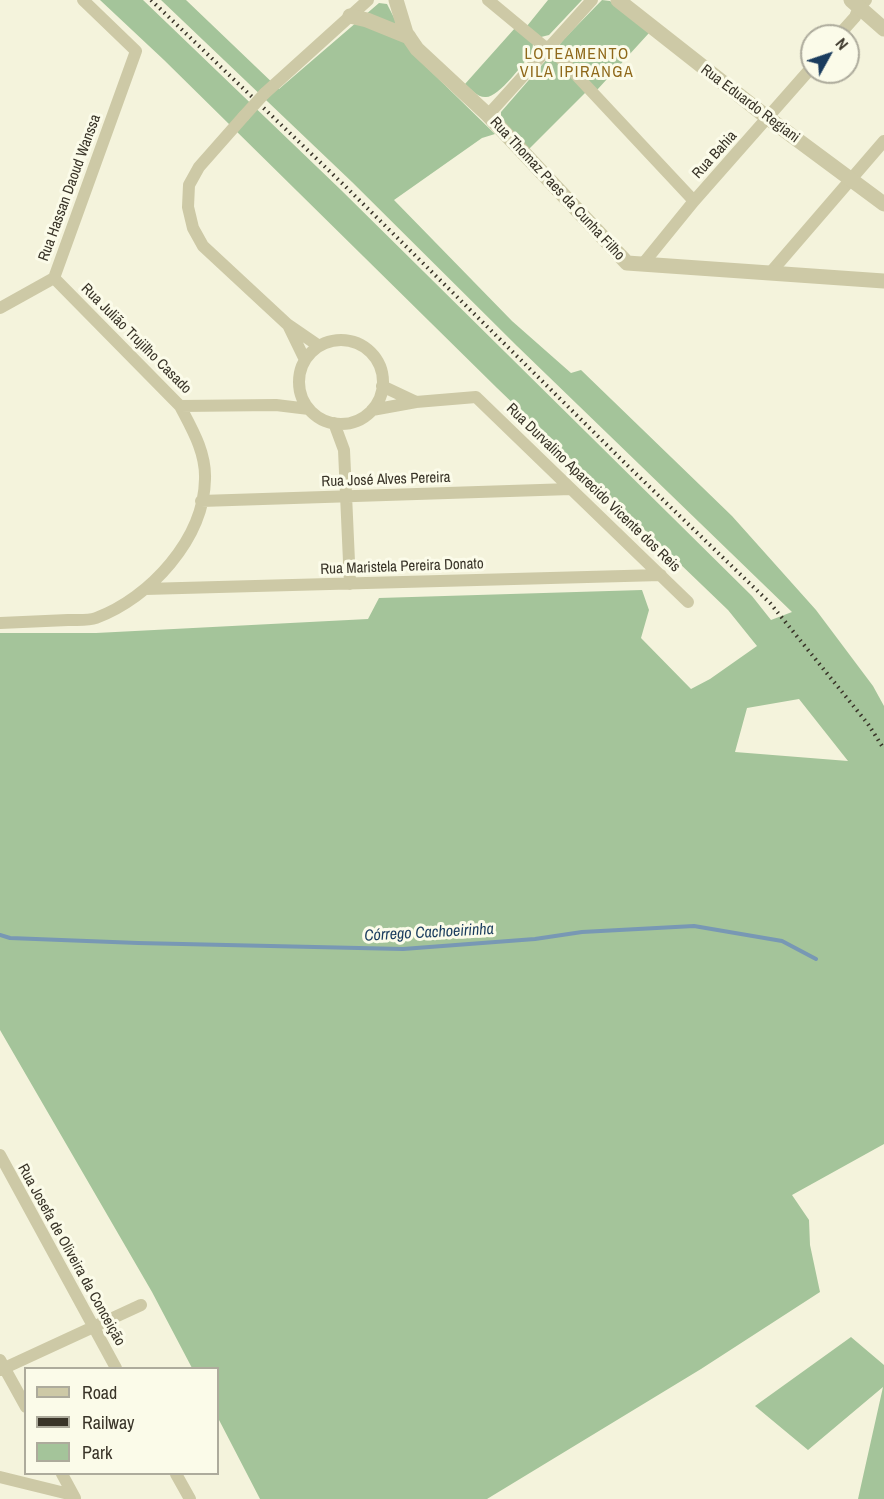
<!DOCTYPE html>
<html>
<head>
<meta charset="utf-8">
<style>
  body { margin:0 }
  #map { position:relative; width:884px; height:1499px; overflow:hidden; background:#f4f3dc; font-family:"Archivo Narrow",sans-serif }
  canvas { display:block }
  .legend { position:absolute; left:24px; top:1367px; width:195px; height:108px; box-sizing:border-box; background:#fbfbe9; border:2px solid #adab9c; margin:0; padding:8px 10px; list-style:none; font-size:18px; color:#393428 }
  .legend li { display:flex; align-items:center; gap:12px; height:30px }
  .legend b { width:30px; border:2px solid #adab9c }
  .north { position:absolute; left:800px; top:24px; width:60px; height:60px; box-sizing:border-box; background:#fbfbe9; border:2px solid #adab9c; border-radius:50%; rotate:50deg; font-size:16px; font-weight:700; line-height:24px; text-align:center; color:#393428 }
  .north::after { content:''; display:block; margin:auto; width:21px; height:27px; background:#1a3c5e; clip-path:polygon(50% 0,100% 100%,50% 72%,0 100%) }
</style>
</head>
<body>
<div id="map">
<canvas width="884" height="1499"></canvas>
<ul class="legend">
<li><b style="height:8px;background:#cdc9a6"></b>Road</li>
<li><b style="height:8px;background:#393428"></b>Railway</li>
<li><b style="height:16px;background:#a4c49a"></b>Park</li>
</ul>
<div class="north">N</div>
</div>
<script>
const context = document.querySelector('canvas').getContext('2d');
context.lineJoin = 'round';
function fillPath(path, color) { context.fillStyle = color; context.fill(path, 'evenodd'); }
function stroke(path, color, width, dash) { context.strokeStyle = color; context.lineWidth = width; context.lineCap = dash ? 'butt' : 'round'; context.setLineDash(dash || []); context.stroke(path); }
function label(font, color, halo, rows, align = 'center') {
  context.font = font + ' "Archivo Narrow",sans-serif'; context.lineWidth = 6; context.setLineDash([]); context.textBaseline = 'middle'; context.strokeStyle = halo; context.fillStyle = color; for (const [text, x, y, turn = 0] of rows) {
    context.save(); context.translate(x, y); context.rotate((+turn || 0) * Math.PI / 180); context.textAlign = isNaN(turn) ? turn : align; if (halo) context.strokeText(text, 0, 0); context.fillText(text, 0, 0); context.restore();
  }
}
fillPath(new Path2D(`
  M100 0H143L341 190 752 596 771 620 792 612 517 346 352 182 161 0H186L279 89 379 3 387 4 412 53 495 134 482 138 394 200 512 321 571 373 581 370 732 516 816 610 873 686 884 706V1144L792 1195 809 1220 810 1245 820 1292 701 1369 487 1499H260L218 1418V1368H192L152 1292 0 1030V633H96L368 619 379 598 642 590 649 610 641 638 691 689 710 679 757 646 728 610 497 388 164 60ZM799 699 848 761 735 752 747 708Z
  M548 0H582L549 35 541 37 527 26Z
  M602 0 610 1 649 33 597 90 561 50 560 44 564 39Z
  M515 28 533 44 532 53C523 63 498 99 485 97 477 97 471 89 465 84Z
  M548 58H553L586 92 528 150 501 118V112Z
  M851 1337 884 1365V1499H858L883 1387 808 1450 755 1406Z`), '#a4c49a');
stroke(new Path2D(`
  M0 935 10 938 138 943 403 949 535 939 582 932 694 926 782 941 816 959`), '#7898b4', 4);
stroke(new Path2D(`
  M488 0 546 48
  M838 36 855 17 859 7 866 0
  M549 46 694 201
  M264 94 368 0
  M488 115 592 0
  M244 116 199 167 189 185 188 207 193 228 203 246 287 324 319 346
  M642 265 694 201 812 67
  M771 272 884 141
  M54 278 180 406 276 405 309 409
  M0 308 54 278 136 51 83 0
  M288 325 305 360
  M299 382a42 42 0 1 1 84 0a42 42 0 1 1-84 0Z
  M382 386 416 402
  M372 410 416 402 476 397 688 602
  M334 423 344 450 350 584
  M201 501 571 489
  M145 589 661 575
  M0 623C23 622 46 621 68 620 77 620 88 621 96 618 150 598 204 539 205 479 206 452 192 429 180 406
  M0 1155 116 1368
  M0 1360 26 1407
  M0 1370 141 1305
  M62 1474 75 1498
  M176 1474 190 1499
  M0 1477 73 1495`), '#cdc9a6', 12);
stroke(new Path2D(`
  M396 0 406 33 417 49 488 115 627 263 884 281
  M618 0 768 118 884 204
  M851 0 884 29
  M350 16 367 20 409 37`), '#cdc9a6', 15);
stroke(new Path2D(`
  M151 0 346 187 629 467 770 603 868 724 884 749`), '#393428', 4, [1.5, 4.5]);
stroke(new Path2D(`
  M244 116 264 94`), '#cdc9a6', 12);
label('15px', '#393428', '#fbfbe9', [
  ["Rua Eduardo Regiani",750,104,37],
  ["Rua Bahia",715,155,-48],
  ["Rua Hassan Daoud Wanssa",70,188,-70],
  ["Rua Thomaz Paes da Cunha Filho",557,189,47],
  ["Rua Julião Trujilho Casado",136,339,45],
  ["Rua José Alves Pereira",386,480,-2],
  ["Rua Durvalino Aparecido Vicente dos Reis",593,488,44],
  ["Rua Maristela Pereira Donato",402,567,-2],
  ["Rua Josefa de Oliveira da Conceição",71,1255,61]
]);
context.letterSpacing = '1.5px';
label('16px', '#8f681a', '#fbfbe9', [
  ["LOTEAMENTO",577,55],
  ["VILA IPIRANGA",577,73]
]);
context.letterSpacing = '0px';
label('italic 16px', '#1a3c5e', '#fbfbe9', [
  ["Córrego Cachoeirinha",429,933,-3]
]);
</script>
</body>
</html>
